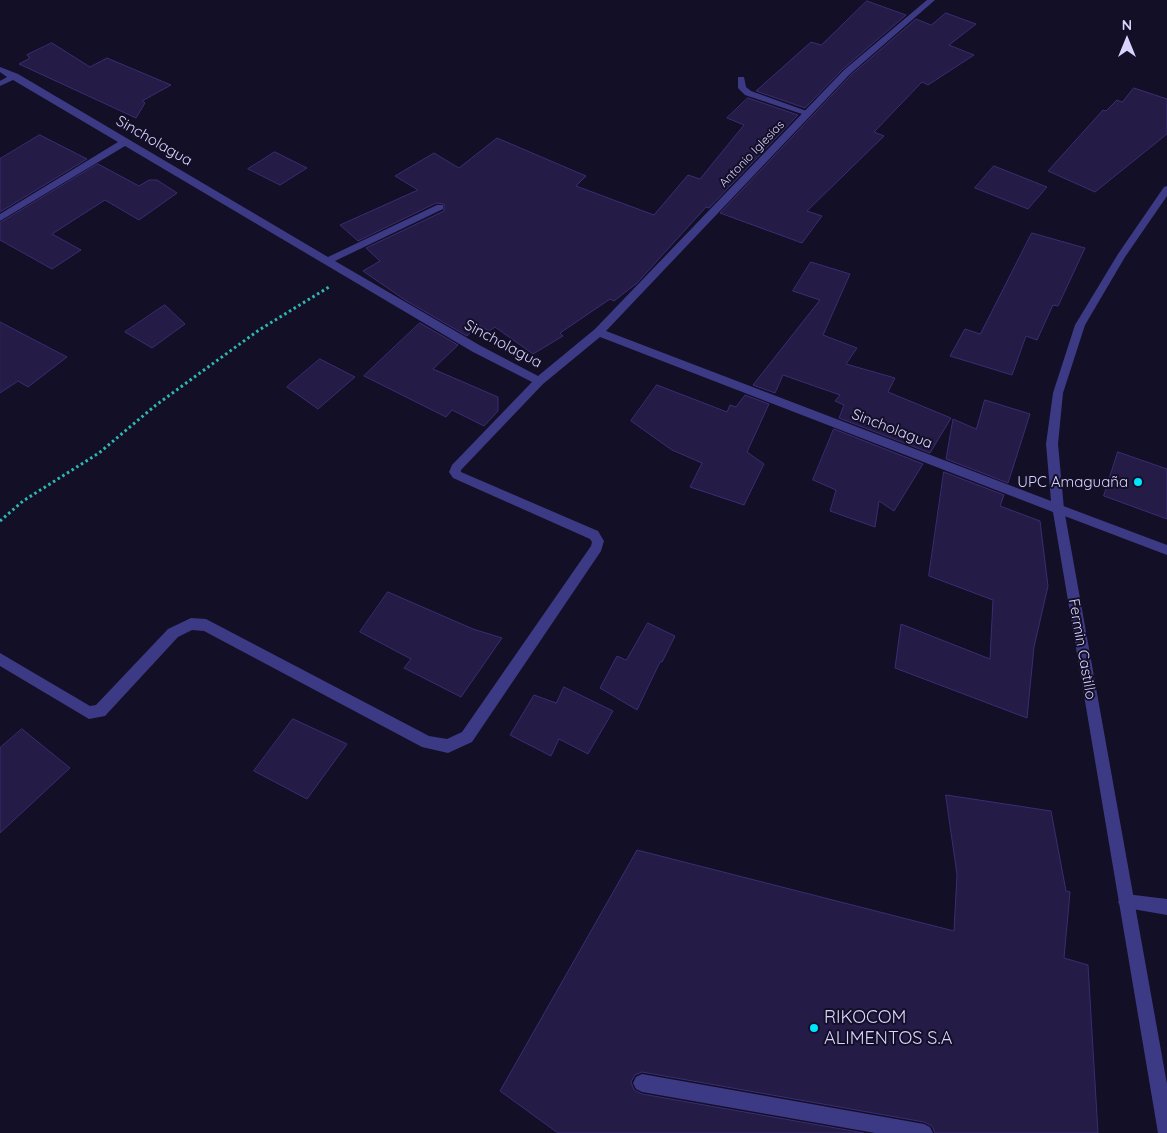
<!DOCTYPE html>
<html>
<head>
<meta charset="utf-8">
<style>
  body { margin:0 }
  #map { position:relative; width:1167px; height:1133px; overflow:hidden; background:#130f26; font-family:Quicksand,sans-serif }
  canvas { display:block }
  .north { position:absolute; left:1102px; top:15px; width:50px; height:50px; -webkit-text-stroke:4px #130f26; paint-order:stroke; rotate:0deg; font-size:14px; font-weight:700; line-height:20px; text-align:center; color:#d9d4ff }
  .north::after { content:''; display:block; margin:auto; width:18px; height:22px; background:#d9d4ff; clip-path:polygon(50% 0,100% 100%,50% 72%,0 100%) }
</style>
</head>
<body>
<div id="map">
<canvas width="1167" height="1133"></canvas>
<div class="north">N</div>
</div>
<script>
const context = document.querySelector('canvas').getContext('2d');
context.lineJoin = 'round';
function fillPath(path, color) { context.fillStyle = color; context.fill(path, 'evenodd'); }
function stroke(path, color, width, dash) { context.strokeStyle = color; context.lineWidth = width; context.lineCap = dash ? 'butt' : 'round'; context.setLineDash(dash || []); context.stroke(path); }
function label(font, color, halo, rows, align = 'center') {
  context.font = font + ' Quicksand,sans-serif'; context.lineWidth = 4; context.setLineDash([]); context.textBaseline = 'middle'; context.strokeStyle = halo; context.fillStyle = color; for (const [text, x, y, turn = 0] of rows) {
    context.save(); context.translate(x, y); context.rotate((+turn || 0) * Math.PI / 180); context.textAlign = isNaN(turn) ? turn : align; if (halo) context.strokeText(text, 0, 0); context.fillText(text, 0, 0); context.restore();
  }
}
const building = new Path2D(`
  M867 1 906 15 843 69 805 108 756 91 811 42 821 45Z
  M946 13 976 24 949 45 974 55 928 85 922 82 874 132 884 136 807 211 822 216 802 243 720 213 851 75 916 19 931 25Z
  M52 43 90 67 107 58 171 85 142 101 145 103 136 118 19 64 30 58 27 55Z
  M1134 88 1167 99V134L1095 192 1048 171 1103 110 1106 111 1117 100 1122 102Z
  M748 98 798 115 709 208 706 207 637 283 614 301 610 299 560 333 563 336 533 354 495 327 489 331 479 325 467 336 405 300 363 271 380 261 366 248 444 211V204L436 203 358 241 340 225 418 190 395 176 434 153 459 168 497 138 586 176 576 186 654 215 688 175 700 179 744 125 727 118Z
  M40 135 87 159 0 212V159Z
  M275 152 307 168 280 185 248 169Z
  M98 164 139 186 149 180H157L177 193 139 220 105 200 52 234 81 250 52 269 0 240V223Z
  M994 166 1047 187 1028 209 975 188Z
  M1032 233 1085 248 1058 306 1053 305 1037 340 1026 336 1012 375 950 356 965 329 980 334Z
  M811 262 850 274 823 335 857 348 846 364 895 378 888 392 951 418 930 453 839 418 844 405 835 401 840 395 783 375 775 393 753 385 820 300 793 291Z
  M165 305 185 324 152 348 125 332Z
  M0 322 67 357 28 387 18 381 0 393Z
  M420 323 458 345 433 369 498 397V411L484 426 452 410 446 417 364 376Z
  M320 359 355 377 318 409 287 387Z
  M657 385 727 412 730 405 736 407 745 395 769 404 747 452 764 464 744 505 690 487 702 463 672 450 631 421Z
  M985 400 1030 414 1008 483 946 459 953 419 976 429Z
  M834 429 923 464 894 511 879 501 875 527 830 511 836 490 813 480Z
  M1118 452 1167 469V519L1104 496Z
  M944 472 1004 495 1000 506 1040 521 1048 586 1034 647 1027 718 895 668 901 624 990 659 993 600 929 576Z
  M388 592 473 629 502 638 461 697 404 668 411 659 360 632Z
  M648 623 675 636 662 662H660L637 710 600 688 617 656 626 660Z
  M564 687 613 711 588 754 559 739 551 756 510 735 534 695 556 703Z
  M293 719 347 744 307 799 254 771Z
  M22 729 70 768 0 833V748Z
  M946 795 1051 811 1066 891 1070 892 1064 958 1088 965 1098 1133H935L932 1126 924 1122 642 1072 635 1075 631 1082 634 1090 642 1094 864 1133H558L500 1091 637 850 954 931 957 875Z`);
fillPath(building, '#241b47');
stroke(building, '#3b2d73', 1);
stroke(new Path2D(`
  M0 521 23 501 99 453 156 405 259 330 329 287`), '#2fb8b0', 3, [2.5, 3]);
fillPath(new Path2D(`
  M738 77H744L746 87 751 91 812 113 805 115 745 95 738 88Z
  M1058 504 1167 545V555L1054 512 1052 509 1054 506Z
  M1126 894 1167 899V915L1121 907 1118 902 1121 897Z
  M642 1074 924 1124 930 1127 933 1133H875L642 1092 636 1089 633 1083 636 1077Z`), '#3d3a85');
fillPath(new Path2D(`
  M927 0H935L850 74 606 331 1051 501 1046 444 1053 393 1075 325 1118 254 1164 187 1167 186V196L1125 257 1085 325 1063 393 1058 444 1064 509 1167 1084V1133H1158L1053 512 600 337 543 384 461 470V472L598 531 604 541 601 551 472 742 448 753 422 747 204 631 192 630 178 637 105 716 89 719 0 666V653L90 706 96 705 168 629 191 618 206 619 429 736 447 739 462 732 591 546 592 542 590 539 453 478 449 472 452 465 532 382 473 352 125 146 0 221V214L118 142 13 80 0 86V81L7 77 0 72V67L18 74 328 257 437 205H443V209L335 261 481 346 538 376 595 329 844 70Z`), '#3d3a85');
for (const [x, y, r, color] of [
  [1138,482,5,"#00e5ff"],
  [814,1028,5,"#00e5ff"]
]) { const dot = new Path2D(); dot.arc(x, y, r, 0, 2 * Math.PI); context.fillStyle = color; context.fill(dot); stroke(dot, '#130f26', 2); }
label('12px', '#d9d4ff', '#130f26', [
  ["Antonio Iglesias",752,154,-46]
]);
label('15px', '#d9d4ff', '#130f26', [
  ["Sincholagua",154,141,30],
  ["Sincholagua",503,344,28],
  ["Sincholagua",892,429,21],
  ["Fermin Castillo",1082,649,80]
]);
label('15px', '#d9d4ff', '#130f26', [
  ["UPC Amaguaña",1128,482]
], 'right');
label('18px', '#d9d4ff', '#130f26', [
  ["RIKOCOM",824,1018],
  ["ALIMENTOS S.A",824,1039]
], 'left');
</script>
</body>
</html>
